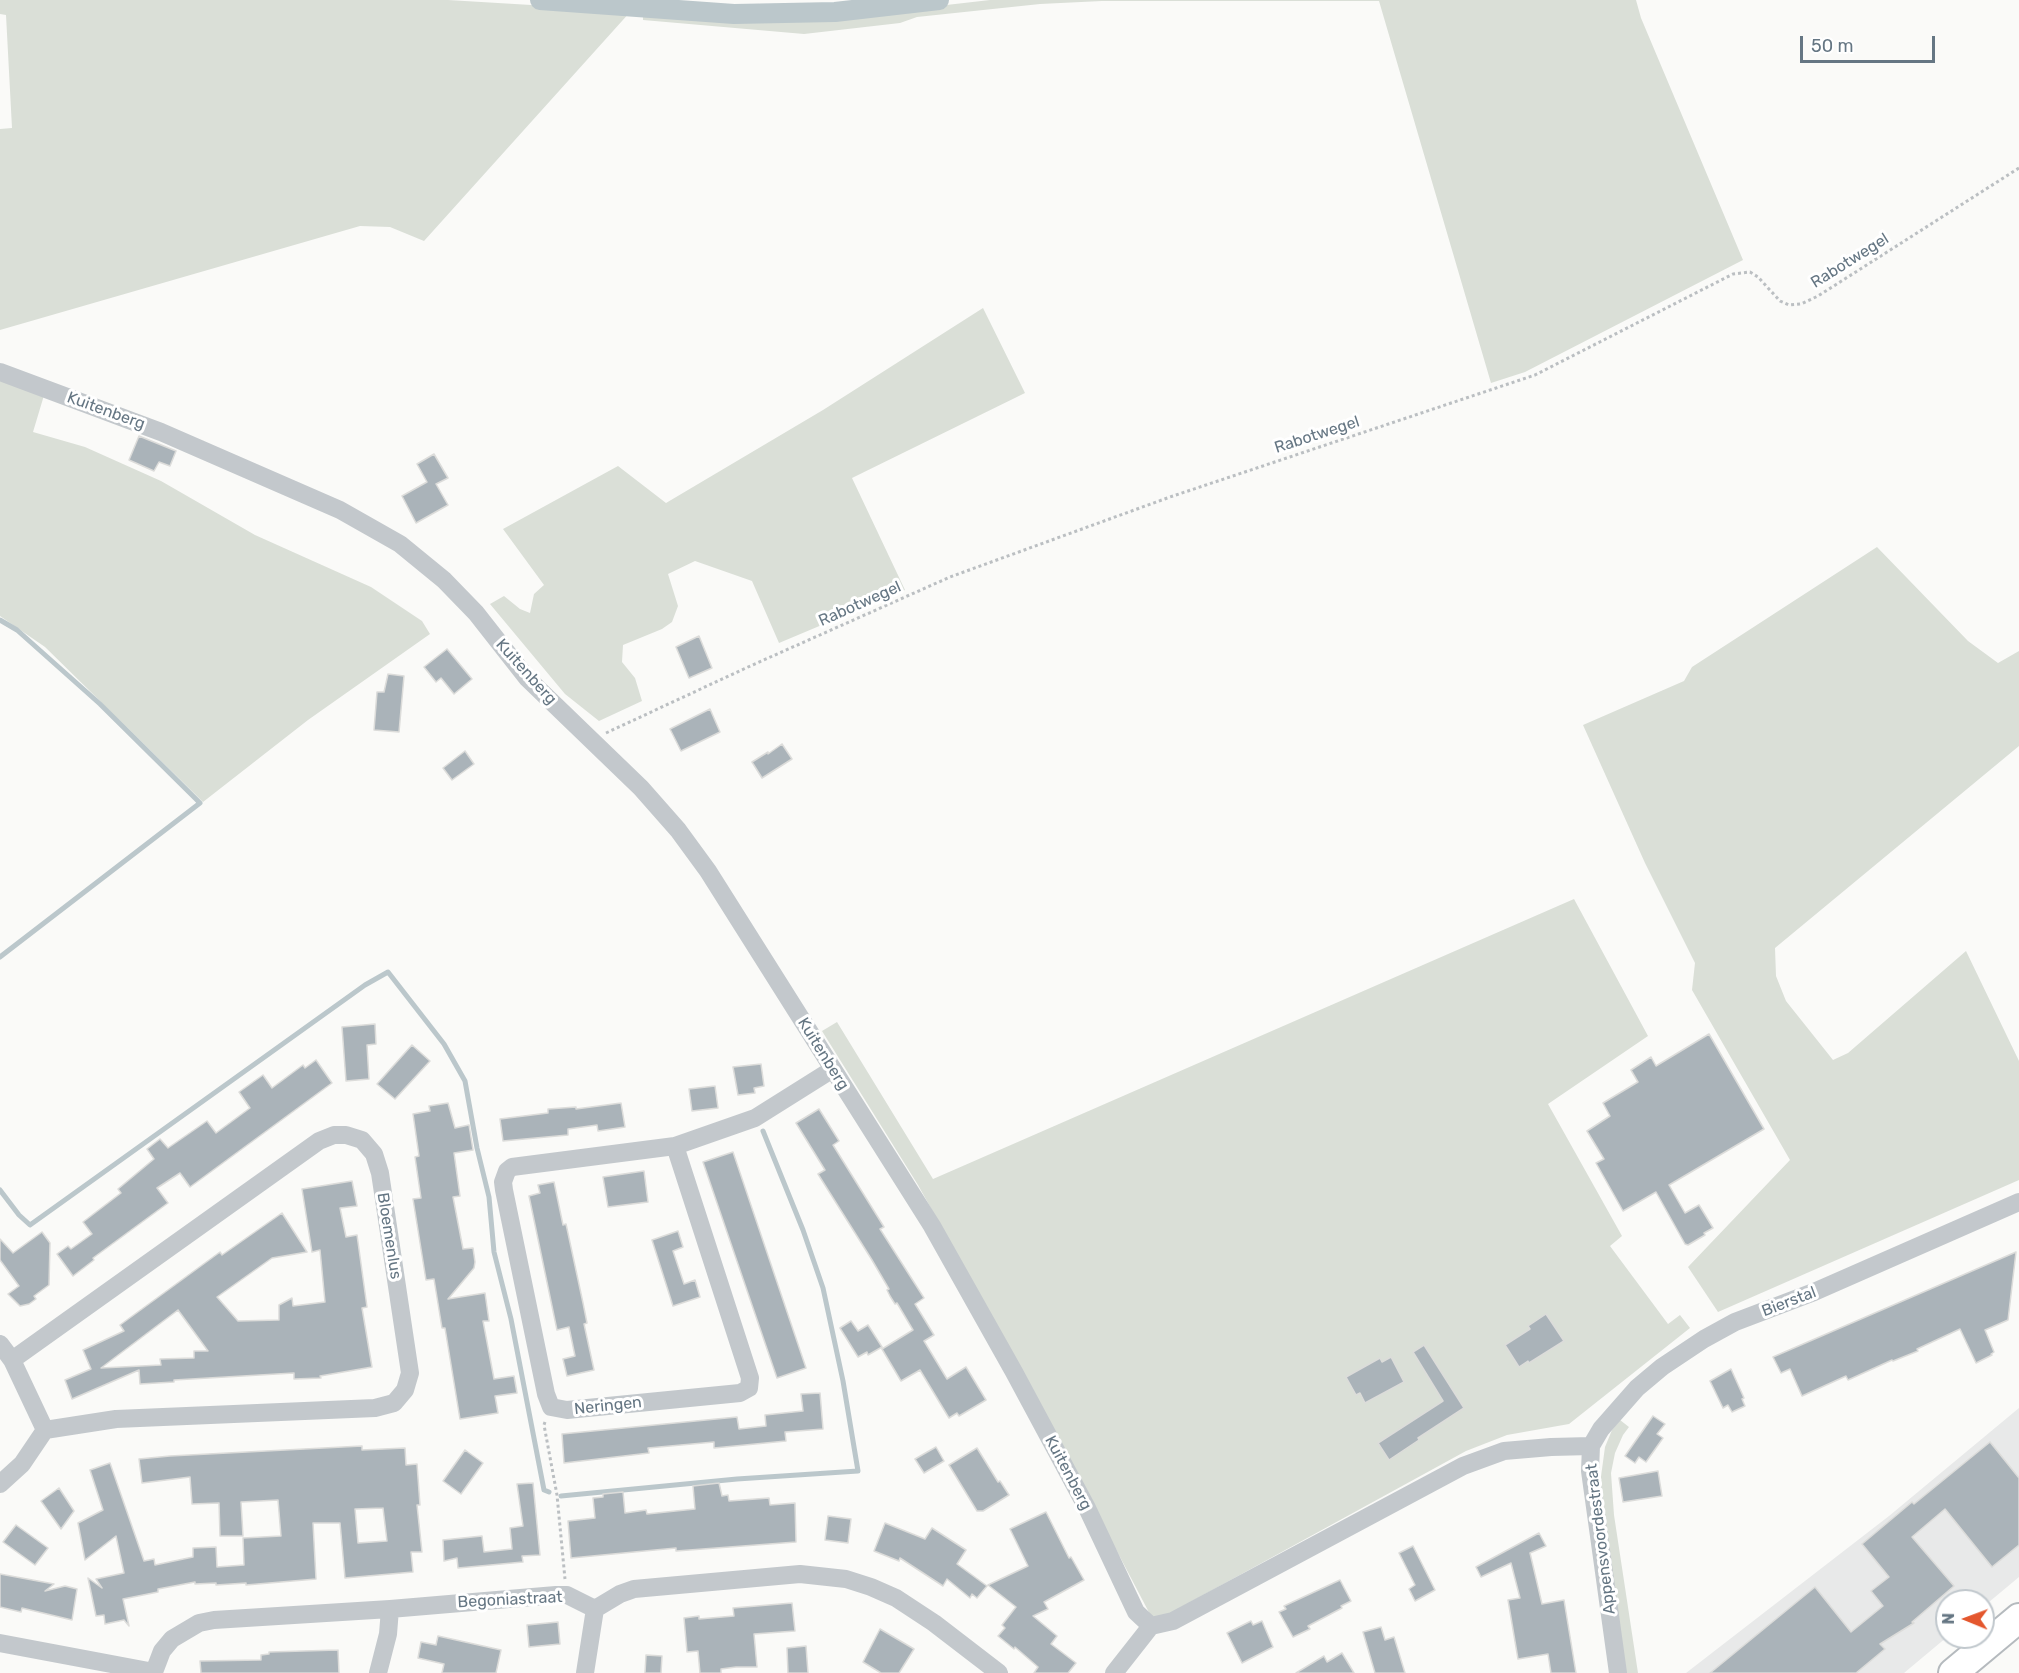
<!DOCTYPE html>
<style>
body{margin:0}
#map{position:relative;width:2019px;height:1673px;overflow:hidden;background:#fafaf8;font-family:Rubik,sans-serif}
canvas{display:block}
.north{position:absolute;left:1935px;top:1589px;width:60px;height:60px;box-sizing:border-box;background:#fff;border:2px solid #c1c8cd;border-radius:50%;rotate:271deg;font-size:16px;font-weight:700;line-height:24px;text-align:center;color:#657683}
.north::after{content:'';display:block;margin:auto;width:21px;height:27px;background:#e4572e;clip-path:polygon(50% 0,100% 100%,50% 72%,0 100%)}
.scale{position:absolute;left:1800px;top:36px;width:135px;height:27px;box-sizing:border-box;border:3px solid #657683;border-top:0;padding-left:8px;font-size:18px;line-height:21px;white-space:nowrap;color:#657683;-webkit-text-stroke:4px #fff;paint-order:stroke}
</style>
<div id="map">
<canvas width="2019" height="1673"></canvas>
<div class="north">N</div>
<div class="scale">50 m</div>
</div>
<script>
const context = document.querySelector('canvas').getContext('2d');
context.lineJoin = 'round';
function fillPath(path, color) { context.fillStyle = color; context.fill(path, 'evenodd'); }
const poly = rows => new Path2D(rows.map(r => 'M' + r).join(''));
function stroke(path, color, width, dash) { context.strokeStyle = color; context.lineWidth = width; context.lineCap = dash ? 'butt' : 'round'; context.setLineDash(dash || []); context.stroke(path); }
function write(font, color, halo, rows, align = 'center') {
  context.font = font + ' Rubik,sans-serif'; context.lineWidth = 6; context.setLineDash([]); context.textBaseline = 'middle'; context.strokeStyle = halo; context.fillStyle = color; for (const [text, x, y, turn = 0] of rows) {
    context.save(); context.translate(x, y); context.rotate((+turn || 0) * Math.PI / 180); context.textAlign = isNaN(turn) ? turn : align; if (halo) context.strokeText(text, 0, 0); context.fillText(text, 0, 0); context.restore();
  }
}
fillPath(poly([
 [2019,1408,2019,1577,1983,1607,1983,1601,1947,1601,1947,1637,1904,1673,1686,1673,1889,1516]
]), '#e8e9e9');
fillPath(poly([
 [0,0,448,0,631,11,424,241,390,227,360,226,0,330,0,129,12,128,6,15,0,14],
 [990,0,1636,0,1641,18,1743,260,1525,372,1491,383,1379,1,1102,1,1040,4,917,17,900,23,804,34,643,20,643,12,730,20,833,18],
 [983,308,1025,393,852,478,905,590,779,643,752,581,695,561,668,574,678,606,672,622,662,629,623,645,622,662,635,678,642,701,599,721,565,694,490,604,504,596,520,609,530,613,534,594,544,585,503,529,618,466,666,503,823,410],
 [0,376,45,392,33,432,85,447,161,481,255,535,371,587,422,621,430,634,308,720,203,802,45,647,0,616],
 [1877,547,1968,641,1998,663,2019,651,2019,746,1775,948,1776,976,1786,1001,1833,1060,1848,1053,1966,951,2019,1061,2019,1180,1718,1312,1688,1267,1790,1160,1692,990,1695,963,1645,863,1583,725,1684,681,1692,667],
 [1574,899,1648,1036,1548,1104,1622,1236,1610,1246,1668,1324,1680,1315,1690,1328,1569,1424,1507,1435,1466,1451,1154,1622,1040,1404,918,1185,822,1031,837,1022,933,1179],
 [1620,1420,1629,1427,1623,1435,1615,1453,1611,1473,1614,1515,1638,1673,1626,1673,1600,1484,1605,1447,1612,1430]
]), '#dadfd7');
stroke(poly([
 [0,620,17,630,100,704,200,803,0,957],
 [0,1190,19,1215,30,1225,365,985,388,972,444,1044,465,1081,477,1148,489,1197,494,1252,511,1319,544,1490,549,1492],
 [561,1496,737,1479,858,1471,843,1381,823,1288,803,1230,763,1131]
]), '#bbc7cb', 5);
stroke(poly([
 [540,0,734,14,835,12,939,0]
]), '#bbc7cb', 20);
const building = poly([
 [139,436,176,451,170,466,159,462,154,471,129,460,139,436],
 [434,454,448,478,436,484,448,505,416,523,402,496,427,482,417,464,434,454],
 [699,636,712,668,689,678,676,647,699,636],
 [447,649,472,679,454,694,441,678,436,682,424,667,447,649],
 [388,674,404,676,399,732,374,730,377,692,384,692,388,674],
 [710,709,720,732,681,751,670,729,710,709],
 [782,744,792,759,762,778,752,762,768,752,768,754,782,744],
 [465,751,474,764,452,780,443,768,465,751],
 [375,1024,376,1044,367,1045,369,1079,346,1081,342,1027,375,1024],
 [1709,1034,1764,1129,1669,1185,1685,1213,1699,1205,1713,1228,1704,1233,1705,1235,1688,1245,1685,1244,1656,1192,1623,1211,1596,1163,1604,1159,1587,1131,1610,1116,1603,1103,1638,1082,1631,1070,1651,1057,1656,1066,1709,1034],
 [412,1045,430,1061,395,1099,377,1084,412,1045],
 [316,1060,332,1083,190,1187,180,1173,157,1188,168,1203,93,1258,94,1260,73,1276,57,1254,68,1246,71,1249,92,1234,83,1222,121,1193,118,1189,154,1159,147,1149,160,1139,168,1148,207,1121,216,1133,250,1108,239,1092,263,1075,272,1088,303,1065,305,1068,316,1060],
 [761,1064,764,1086,754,1088,755,1093,738,1095,733,1067,761,1064],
 [715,1086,718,1108,692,1111,689,1089,715,1086],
 [448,1103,455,1128,469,1125,473,1150,454,1153,460,1196,453,1197,463,1249,473,1248,475,1262,474,1268,448,1299,485,1293,489,1321,483,1321,494,1379,514,1376,517,1393,495,1396,498,1413,460,1419,445,1328,442,1328,434,1279,426,1280,413,1199,421,1198,415,1157,419,1156,413,1114,430,1111,429,1106,448,1103],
 [621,1103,625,1127,598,1131,597,1125,568,1129,568,1135,503,1141,500,1119,548,1113,548,1109,576,1107,576,1109,621,1103],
 [819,1109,839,1141,833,1145,884,1227,880,1229,924,1298,915,1304,934,1335,924,1341,947,1379,966,1367,986,1400,959,1416,957,1413,949,1418,920,1370,901,1381,882,1349,913,1330,897,1303,895,1304,890,1296,887,1290,889,1289,872,1260,818,1174,825,1170,796,1123,819,1109],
 [733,1152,806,1368,777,1378,703,1162,733,1152],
 [644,1171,648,1202,608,1207,603,1177,644,1171],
 [352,1181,357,1206,340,1208,346,1237,357,1235,367,1307,362,1308,372,1367,320,1376,321,1378,294,1379,294,1373,174,1380,174,1382,140,1384,139,1370,72,1399,65,1380,91,1369,83,1350,124,1331,120,1325,220,1252,222,1255,282,1213,307,1252,272,1258,217,1297,238,1321,279,1320,279,1305,292,1298,293,1306,325,1302,320,1250,312,1252,302,1189,352,1181],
 [178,1310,208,1351,194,1351,194,1358,160,1359,161,1365,101,1368,178,1310],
 [554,1182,563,1225,566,1224,583,1303,587,1323,584,1324,594,1370,567,1376,563,1359,575,1356,569,1327,557,1330,529,1196,540,1193,538,1185,554,1182],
 [678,1231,683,1247,673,1251,684,1284,695,1280,700,1297,673,1306,652,1240,678,1231],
 [42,1232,50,1243,49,1285,34,1296,36,1299,29,1304,20,1306,8,1294,19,1286,0,1260,0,1239,13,1253,42,1232],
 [2016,1252,2008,1320,1985,1330,1994,1352,1991,1354,1992,1355,1976,1363,1960,1329,1917,1349,1918,1351,1893,1361,1892,1360,1848,1380,1846,1376,1802,1396,1790,1369,1781,1373,1773,1357,2016,1252],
 [1546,1314,1564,1341,1529,1363,1528,1361,1519,1367,1505,1345,1530,1329,1528,1326,1546,1314],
 [851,1321,858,1331,868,1325,882,1347,868,1355,867,1352,858,1357,840,1328,851,1321],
 [1424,1345,1464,1408,1418,1438,1419,1440,1389,1460,1378,1443,1443,1401,1413,1352,1424,1345],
 [1391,1357,1404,1382,1365,1403,1360,1393,1356,1395,1346,1377,1380,1358,1382,1362,1391,1357],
 [1731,1369,1744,1398,1742,1399,1745,1406,1732,1412,1728,1405,1723,1408,1710,1381,1731,1369],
 [820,1393,823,1429,785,1432,786,1441,714,1448,714,1442,648,1448,649,1453,564,1463,562,1434,737,1417,739,1429,766,1426,765,1415,803,1411,801,1394,820,1393],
 [1653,1416,1665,1424,1657,1434,1663,1438,1646,1462,1639,1457,1635,1463,1625,1456,1653,1416],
 [1990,1442,2019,1478,2019,1545,1992,1567,1945,1509,1912,1537,1954,1586,1912,1622,1914,1623,1880,1644,1885,1649,1856,1673,1710,1673,1815,1587,1851,1632,1883,1606,1871,1591,1889,1577,1862,1544,1912,1502,1914,1504,1990,1442],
 [362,1446,362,1450,405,1448,406,1465,417,1464,420,1505,417,1505,422,1552,411,1552,413,1572,345,1578,340,1523,313,1523,316,1579,246,1585,246,1583,216,1585,216,1583,195,1584,195,1582,158,1589,158,1592,123,1599,129,1626,124,1620,105,1624,104,1615,96,1616,88,1578,102,1588,96,1579,124,1573,116,1536,85,1560,78,1523,103,1510,90,1470,110,1463,144,1561,154,1559,155,1565,193,1557,193,1548,216,1547,217,1567,244,1565,243,1538,281,1536,278,1500,241,1502,243,1536,220,1536,219,1503,192,1504,190,1477,142,1483,139,1459,170,1456,362,1446],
 [383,1508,387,1541,358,1543,355,1509,383,1508],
 [936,1447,944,1461,924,1473,915,1459,936,1447],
 [977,1448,998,1482,1000,1481,1009,1495,983,1511,977,1511,949,1465,977,1448],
 [465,1450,483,1463,461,1494,443,1481,465,1450],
 [1658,1471,1662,1496,1623,1502,1619,1478,1658,1471],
 [533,1483,540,1555,522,1556,523,1562,458,1568,457,1558,444,1561,443,1540,482,1536,484,1552,512,1549,510,1528,523,1526,517,1484,533,1483],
 [719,1483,722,1496,728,1495,729,1501,769,1498,770,1505,795,1503,796,1542,676,1551,676,1548,571,1558,568,1521,595,1518,593,1498,603,1497,603,1494,623,1492,625,1513,646,1510,647,1514,695,1509,693,1486,719,1483],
 [59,1488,74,1511,61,1529,41,1501,59,1488],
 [1046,1512,1069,1558,1071,1557,1084,1580,1044,1602,1048,1609,1033,1616,1057,1636,1051,1644,1076,1663,1068,1673,1034,1673,1038,1667,1015,1647,1014,1649,998,1636,1005,1628,1002,1625,1016,1607,988,1585,1028,1566,1010,1529,1046,1512],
 [828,1516,851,1519,848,1543,825,1540,828,1516],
 [885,1523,925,1539,932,1528,966,1550,957,1564,987,1586,977,1598,972,1594,970,1598,947,1579,943,1586,900,1558,899,1561,874,1551,885,1523],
 [16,1525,48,1548,35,1565,3,1542,16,1525],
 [1539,1533,1546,1546,1530,1553,1542,1604,1564,1600,1576,1673,1551,1673,1548,1654,1518,1659,1508,1600,1520,1598,1511,1563,1481,1577,1476,1567,1539,1533],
 [1413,1546,1435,1590,1415,1601,1409,1589,1415,1585,1399,1553,1413,1546],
 [0,1574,54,1584,45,1591,65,1586,77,1589,72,1620,22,1608,21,1612,0,1607,0,1574],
 [1340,1580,1351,1601,1341,1606,1342,1608,1308,1626,1310,1629,1293,1637,1279,1612,1286,1609,1284,1606,1340,1580],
 [792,1603,795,1631,754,1634,757,1667,736,1667,721,1669,721,1673,700,1673,698,1651,687,1652,684,1618,699,1616,699,1619,734,1616,733,1608,792,1603],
 [1251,1621,1253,1625,1262,1621,1273,1647,1242,1663,1227,1633,1251,1621],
 [558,1622,560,1644,529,1647,527,1625,558,1622],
 [1381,1627,1385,1640,1394,1637,1405,1673,1375,1673,1363,1632,1381,1627],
 [880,1629,914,1649,899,1673,881,1673,863,1662,880,1629],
 [438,1636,501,1650,496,1673,442,1673,444,1664,418,1658,421,1642,436,1645,438,1636],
 [806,1646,808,1673,788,1673,787,1648,806,1646],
 [338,1650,339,1673,201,1673,200,1661,261,1660,261,1655,269,1654,269,1652,338,1650],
 [1342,1653,1354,1673,1296,1673,1324,1656,1327,1662,1342,1653],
 [646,1655,662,1656,661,1673,645,1673,646,1655]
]);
fillPath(building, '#aab3b9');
stroke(building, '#dcdcda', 1.5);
const primary = poly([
 [1953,1673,2019,1618]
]);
stroke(primary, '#b5babe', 32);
stroke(poly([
 [606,733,748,667,950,577,1170,497,1535,375,1733,274,1750,272,1758,277,1780,301,1789,305,1801,304,1818,296,2019,168],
 [545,1422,544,1425,557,1495,565,1579]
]), '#bbbfc2', 3, [3, 3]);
stroke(poly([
 [0,372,161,432,340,510,400,544,444,580,476,613,527,678,641,788,678,830,708,871,932,1226,1014,1372,1087,1508,1136,1612,1151,1626,1173,1621,1463,1466,1504,1451,1551,1447,1591,1446,1590,1471,1618,1673],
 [675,1146,750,1378,749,1388,740,1393,567,1410,551,1407,546,1394,504,1190,503,1182,507,1171,512,1167,675,1146,755,1118,833,1069],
 [0,1344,12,1360,45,1430,22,1464,0,1484],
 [12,1360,319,1141,334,1135,346,1135,362,1140,374,1154,380,1173,410,1373,405,1390,394,1403,375,1408,116,1419,45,1430],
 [1591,1446,1601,1429,1637,1388,1662,1367,1704,1339,1735,1322,1814,1292,2019,1202],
 [0,1643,154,1672,162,1651,172,1639,199,1623,214,1620,390,1609,556,1595,567,1595,595,1609,620,1594,634,1589,800,1574,846,1579,871,1587,896,1598,934,1623,999,1673],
 [378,1673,388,1634,390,1609],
 [585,1673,595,1609],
 [1114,1673,1151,1626]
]), '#c3c8cc', 18);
stroke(primary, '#fff', 28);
write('16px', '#657683', '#fff', [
 ["Rabotwegel",1850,261,-32],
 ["Kuitenberg",106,411,20],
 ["Rabotwegel",1317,435,-18],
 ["Rabotwegel",860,604,-24],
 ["Kuitenberg",526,672,48],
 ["Kuitenberg",823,1054,58],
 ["Bloemenlus",389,1236,81],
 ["Bierstal",1789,1302,-21],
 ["Neringen",608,1406,-6],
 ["Kuitenberg",1068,1473,62],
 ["Appensvoordestraat",1601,1539,-97],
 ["Begoniastraat",510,1600,-3]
]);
</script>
